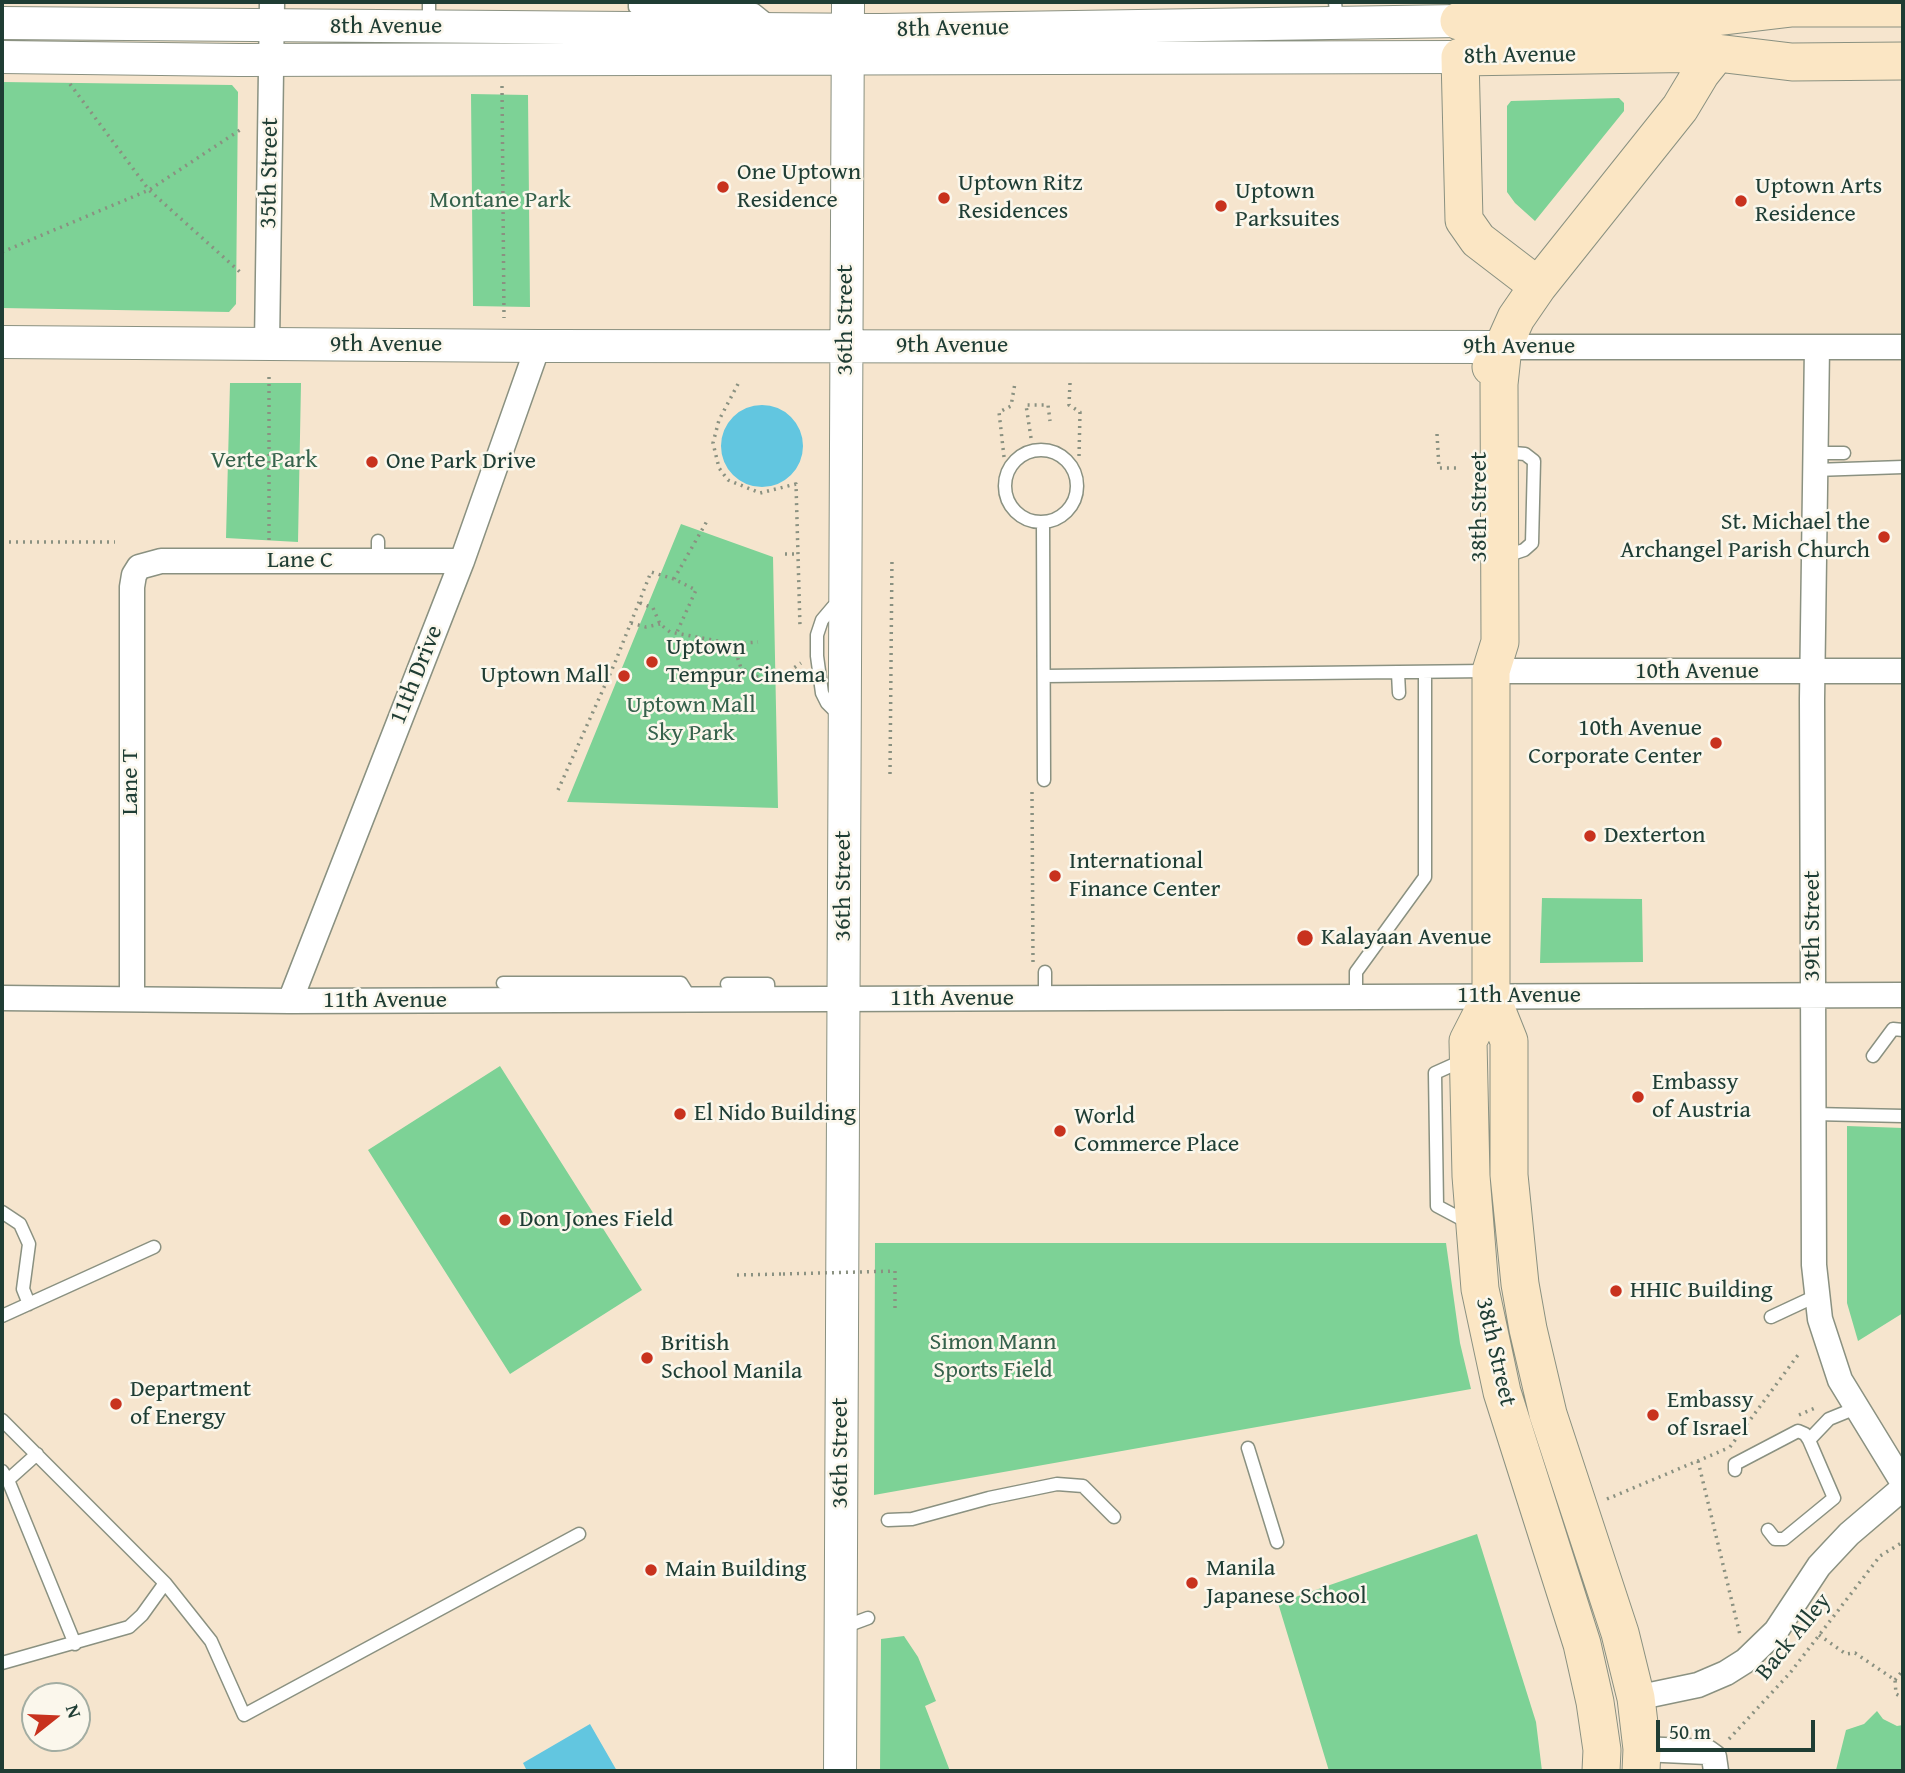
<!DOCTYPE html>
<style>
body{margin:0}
#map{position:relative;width:1905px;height:1773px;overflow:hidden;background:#f6e5ce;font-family:"Gentium Book Plus",serif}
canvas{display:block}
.frame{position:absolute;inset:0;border:4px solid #1f3d34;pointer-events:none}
.north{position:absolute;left:21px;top:1682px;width:70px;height:70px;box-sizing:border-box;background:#fbf7ec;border:2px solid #a3ada2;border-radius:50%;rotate:72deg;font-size:19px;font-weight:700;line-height:28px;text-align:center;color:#1f3d34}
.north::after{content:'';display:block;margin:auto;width:24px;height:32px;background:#c8321e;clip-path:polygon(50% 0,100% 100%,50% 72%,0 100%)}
.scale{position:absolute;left:1656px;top:1720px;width:159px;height:32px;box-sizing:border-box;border:4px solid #1f3d34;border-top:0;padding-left:9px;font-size:21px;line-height:24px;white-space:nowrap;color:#1f3d34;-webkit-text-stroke:5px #fbf7ec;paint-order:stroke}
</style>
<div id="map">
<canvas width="1905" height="1773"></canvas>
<div class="frame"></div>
<div class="north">N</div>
<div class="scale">50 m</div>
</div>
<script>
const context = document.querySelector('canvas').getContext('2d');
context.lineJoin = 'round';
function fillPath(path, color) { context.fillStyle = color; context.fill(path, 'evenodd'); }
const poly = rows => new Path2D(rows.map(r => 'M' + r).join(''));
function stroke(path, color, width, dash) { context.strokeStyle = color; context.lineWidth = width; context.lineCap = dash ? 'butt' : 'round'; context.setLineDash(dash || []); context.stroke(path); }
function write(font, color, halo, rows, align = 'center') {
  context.font = font + ' "Gentium Book Plus",serif'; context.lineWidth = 5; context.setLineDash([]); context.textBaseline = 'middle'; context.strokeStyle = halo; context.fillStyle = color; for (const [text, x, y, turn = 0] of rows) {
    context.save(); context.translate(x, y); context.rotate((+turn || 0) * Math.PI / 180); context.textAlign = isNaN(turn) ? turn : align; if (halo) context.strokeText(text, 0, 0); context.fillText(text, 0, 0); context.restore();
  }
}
fillPath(poly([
 [2,82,232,85,238,92,236,304,229,312,2,308],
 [471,94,528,95,530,307,473,306],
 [1619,98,1624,103,1624,111,1535,221,1515,203,1507,192,1507,106,1511,101],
 [230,383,301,383,298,542,226,538],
 [681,524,773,557,778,808,567,802],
 [1542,898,1642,899,1643,962,1540,963],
 [500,1066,642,1290,510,1374,368,1150],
 [1847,1126,1903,1128,1903,1313,1858,1341,1847,1303],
 [875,1243,1446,1243,1460,1343,1471,1389,874,1495],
 [1477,1534,1536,1722,1542,1771,1329,1771,1278,1603],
 [904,1636,918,1657,936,1701,925,1706,950,1771,880,1771,881,1639],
 [1877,1711,1883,1719,1897,1726,1903,1725,1903,1771,1836,1770,1846,1730,1864,1724]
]), '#7dd296');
fillPath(poly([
 '721 446a41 41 0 1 1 82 0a41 41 0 1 1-82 0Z',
 [590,1724,617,1771,527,1771,523,1763]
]), '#62c6e0');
const service = poly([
 [635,2,635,7,642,9,755,10,770,22],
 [1335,2,1337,23],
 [429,26,429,2],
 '1005 486a36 36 0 1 1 72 0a36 36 0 1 1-72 0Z',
 [1502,452,1525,454,1534,461,1532,543,1524,550,1503,557],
 [1815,453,1844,453],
 [1815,470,1903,467],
 [1043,522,1044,780],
 [378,541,378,561],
 [1398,673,1399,693],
 [1045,676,1487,671],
 [841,717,827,703,822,693,817,656,817,635,822,620,833,607,842,602],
 [1045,972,1045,998],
 [503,983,575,983,575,989],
 [575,983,681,983,691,999],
 [727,984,768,984,769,999],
 [1356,997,1356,972,1425,877,1425,673],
 [1873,1056,1893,1029,1903,1030],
 [1464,1060,1435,1073,1437,1206,1469,1223],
 [1814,1114,1903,1116],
 [2,1212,20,1224,29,1244,23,1289,29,1304],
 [2,1316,154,1247],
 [1771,1317,1816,1296],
 [2,1420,165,1583,211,1641,244,1715,579,1534],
 [1809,1440,1829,1419,1856,1408],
 [1248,1448,1277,1542],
 [1735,1470,1735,1464,1798,1431,1805,1434,1809,1440,1834,1498,1784,1539,1775,1539,1768,1530],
 [2,1471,8,1480,75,1644],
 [8,1480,37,1454],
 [888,1520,912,1519,989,1498,1057,1484,1083,1486,1114,1517],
 [841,1628,868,1618],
 [2,1663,129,1627,142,1615,165,1583]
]);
const minor = poly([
 [267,344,272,2],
 [1503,347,1903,347],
 [1817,347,1812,699,1814,1265,1820,1319,1840,1380,1903,1483],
 [1491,671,1903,671],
 [2,998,290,1001,1903,995],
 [132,999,132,587,134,575,139,567,161,561,462,561],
 [290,1001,462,561,538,346],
 [1636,1698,1698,1685,1726,1673,1745,1661,1776,1631,1819,1566,1833,1551,1849,1534,1903,1488],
 [1642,1749,1707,1752,1714,1757,1716,1771]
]);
const tertiary = poly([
 [2,23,881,30,1459,21],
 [2,57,240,60,1460,57],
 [2,342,538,346,1503,347],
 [840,1771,848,2]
]);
const secondary = poly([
 [1459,21,1716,17,1792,8,1903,8],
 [1538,286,1478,240,1464,220,1460,57,1717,53,1792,62,1903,61],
 [1503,347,1499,384,1500,642,1491,671,1491,996,1509,1041,1509,1175,1520,1284,1528,1329,1548,1414,1620,1633,1636,1698,1642,1749,1641,1771],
 [1491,367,1503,347,1516,318,1538,286,1680,108,1701,73,1717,53],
 [1491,996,1468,1041,1471,1176,1480,1289,1502,1392,1582,1644,1595,1702,1602,1750,1601,1771]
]);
stroke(service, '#8a9181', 15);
stroke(minor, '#8a9181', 27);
stroke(tertiary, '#8a9181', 34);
stroke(secondary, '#8a9181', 39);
stroke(poly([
 [70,84,149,190,240,272],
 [502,86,504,318],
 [2,252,149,190,243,128],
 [1070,383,1069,405,1080,412,1079,457],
 [738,384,719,420,713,443,719,468,728,480,760,493,796,484,800,627],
 [1437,434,1439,468,1459,468],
 [1031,438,1026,405,1048,405,1050,421],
 [1004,457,999,412,1011,406,1015,383],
 [269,540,269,374],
 [2,542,115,542],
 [785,554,799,554],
 [674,579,707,521],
 [640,603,653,608,660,624,670,632,734,644,758,642],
 [631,623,646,627,660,624],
 [740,644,738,659,741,668,758,677,778,679,801,663],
 [890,774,892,557],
 [558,790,614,665,651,572,674,579,696,590,677,632],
 [1032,792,1033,962],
 [737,1275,783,1274],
 [895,1308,895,1271],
 [1799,1415,1815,1408],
 [1730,1447,1798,1355],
 [1698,1461,1740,1635],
 [1607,1499,1726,1449],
 [1819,1635,1846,1654,1855,1653,1895,1680,1896,1694,1903,1698],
 [1895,1680,1903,1670],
 [1729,1739,1790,1673,1880,1556,1903,1542]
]), '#8a9181', 3.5, [2, 5]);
stroke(service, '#fff', 12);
stroke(minor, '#fff', 24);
stroke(tertiary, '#fff', 32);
stroke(secondary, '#fbe6c4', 37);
stroke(poly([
 [783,1274,895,1271]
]), '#8a9181', 3.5, [2, 5]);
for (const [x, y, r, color] of [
 [723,187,7,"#c8321e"],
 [944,198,7,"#c8321e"],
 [1741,201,7,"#c8321e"],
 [1221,206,7,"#c8321e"],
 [372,462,7,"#c8321e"],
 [1884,537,7,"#c8321e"],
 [652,662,7,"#c8321e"],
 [624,676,7,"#c8321e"],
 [1716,743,7,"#c8321e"],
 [1590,836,7,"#c8321e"],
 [1055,876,7,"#c8321e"],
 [1305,938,9,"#c8321e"],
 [1638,1097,7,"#c8321e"],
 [680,1114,7,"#c8321e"],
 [1060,1131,7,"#c8321e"],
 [505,1220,7,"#c8321e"],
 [1616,1291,7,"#c8321e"],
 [647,1358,7,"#c8321e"],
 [116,1404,7,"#c8321e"],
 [1653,1415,7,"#c8321e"],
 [651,1570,7,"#c8321e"],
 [1192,1583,7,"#c8321e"]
]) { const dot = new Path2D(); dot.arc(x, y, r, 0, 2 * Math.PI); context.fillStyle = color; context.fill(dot); stroke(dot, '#fbf7ec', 2.5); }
write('24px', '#1f3d34', '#fbf7ec', [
 ["8th Avenue",386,27],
 ["8th Avenue",953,29,-1],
 ["8th Avenue",1520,56,-1],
 ["35th Street",270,173,-89],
 ["36th Street",846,320,-90],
 ["9th Avenue",386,345],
 ["9th Avenue",952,346],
 ["9th Avenue",1519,347],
 ["38th Street",1480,507,-90],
 ["Lane C",300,561],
 ["10th Avenue",1697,672],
 ["11th Drive",417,675,-68],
 ["Lane T",131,782,-90],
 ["36th Street",844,886,-90],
 ["39th Street",1813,926,-90],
 ["11th Avenue",1519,996],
 ["11th Avenue",952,999],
 ["11th Avenue",385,1001],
 ["38th Street",1495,1352,77],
 ["36th Street",841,1453,-90],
 ["Back Alley",1794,1637,-51]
]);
write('24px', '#1f3d34', '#fbf7ec', [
 ["One Uptown",737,173],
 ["Residence",737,201],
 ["Uptown Ritz",958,184],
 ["Residences",958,212],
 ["Uptown Arts",1755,187],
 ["Residence",1755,215],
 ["Uptown",1235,192],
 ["Parksuites",1235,220],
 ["One Park Drive",386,462],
 ["St. Michael the",1870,523,"right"],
 ["Archangel Parish Church",1870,551,"right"],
 ["Uptown",666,648],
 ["Tempur Cinema",666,676],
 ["Uptown Mall",610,676,"right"],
 ["10th Avenue",1702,729,"right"],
 ["Corporate Center",1702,757,"right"],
 ["Dexterton",1604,836],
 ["International",1069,862],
 ["Finance Center",1069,890],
 ["Kalayaan Avenue",1321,938],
 ["Embassy",1652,1083],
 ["of Austria",1652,1111],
 ["El Nido Building",694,1114],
 ["World",1074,1117],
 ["Commerce Place",1074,1145],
 ["Don Jones Field",519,1220],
 ["HHIC Building",1630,1291],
 ["British",661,1344],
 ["School Manila",661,1372],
 ["Department",130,1390],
 ["of Energy",130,1418],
 ["Embassy",1667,1401],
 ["of Israel",1667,1429],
 ["Manila",1206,1569],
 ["Japanese School",1206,1597],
 ["Main Building",665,1570]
], 'left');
write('24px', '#36624c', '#fbf7ec', [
 ["Montane Park",500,201],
 ["Verte Park",264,461],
 ["Uptown Mall",691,706],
 ["Sky Park",691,734],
 ["Simon Mann",993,1343],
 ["Sports Field",993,1371]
]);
</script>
